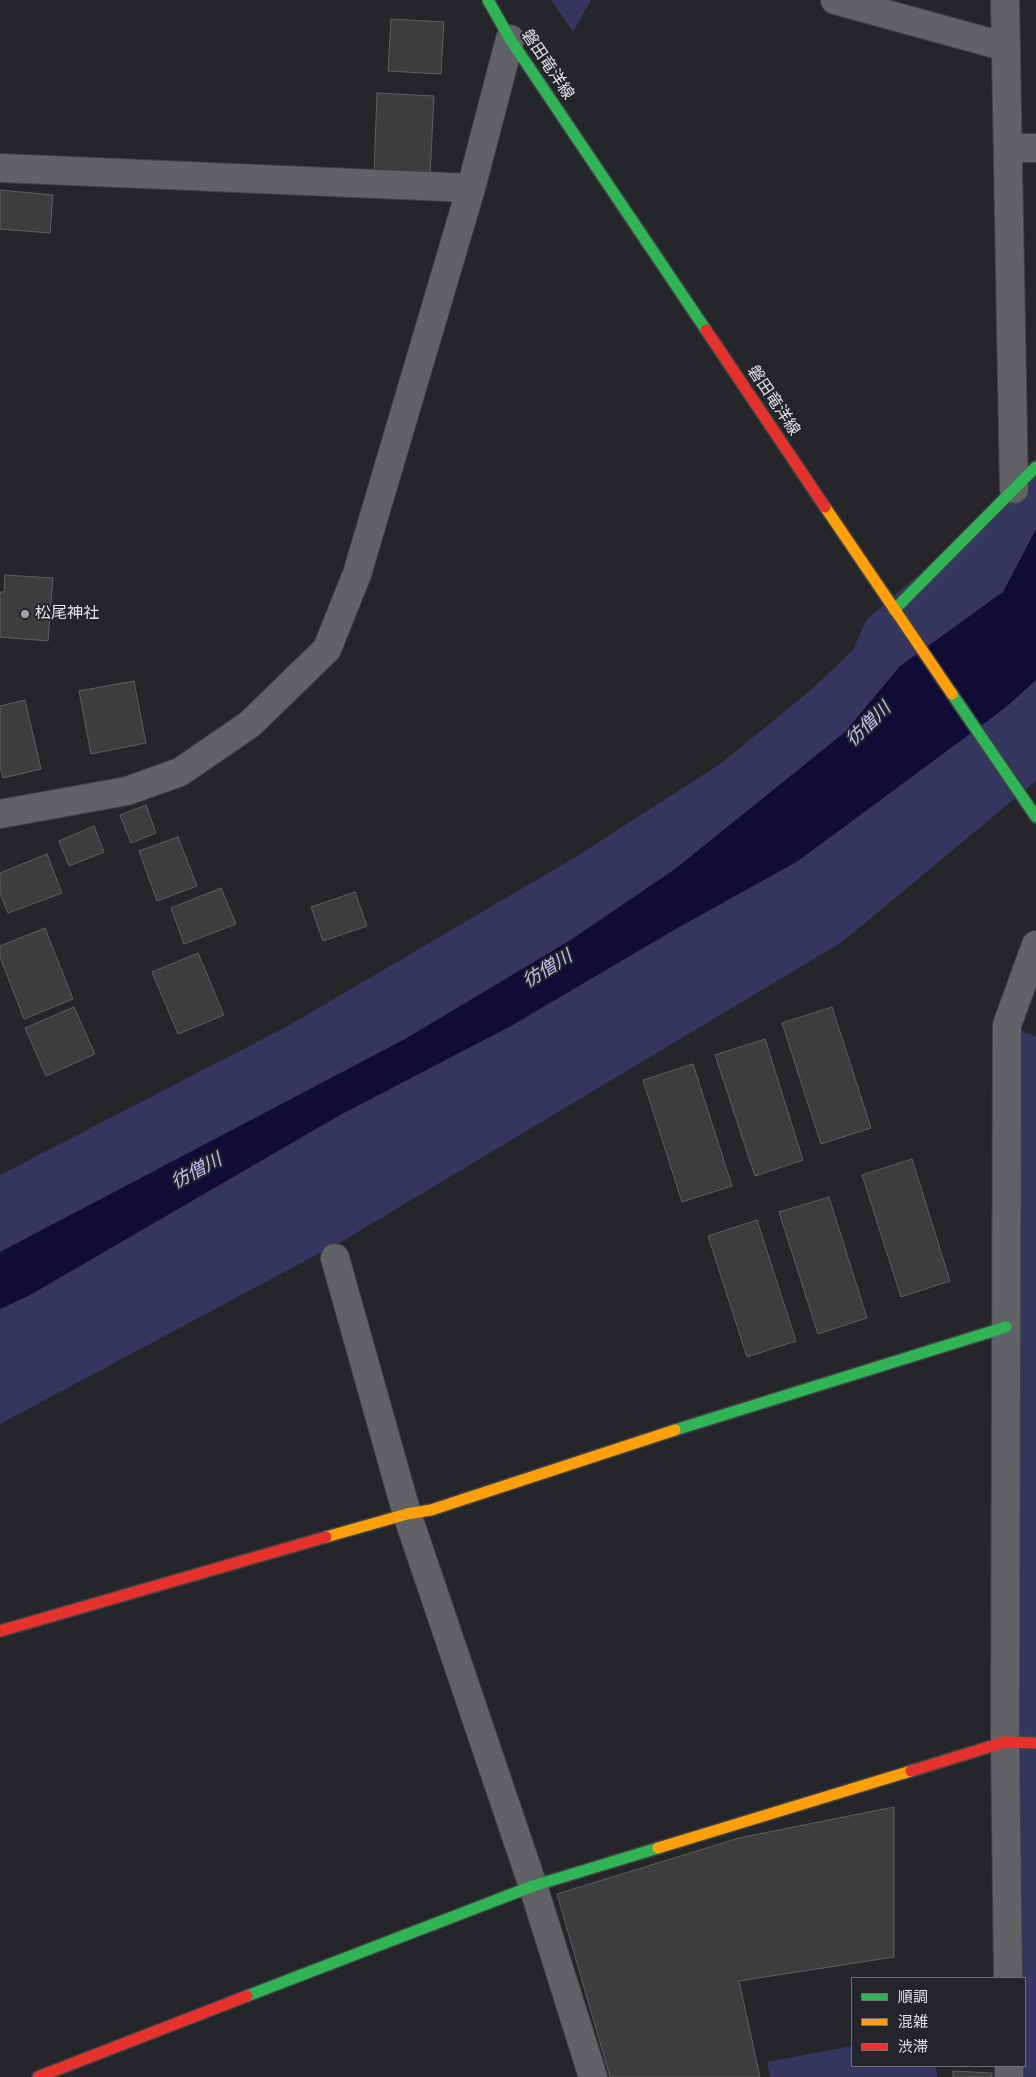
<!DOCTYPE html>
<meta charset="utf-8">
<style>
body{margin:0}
#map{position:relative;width:1036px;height:2077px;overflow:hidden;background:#25262a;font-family:Poppins,"Noto Sans JP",sans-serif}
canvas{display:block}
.legend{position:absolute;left:851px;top:1977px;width:175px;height:90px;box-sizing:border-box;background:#24252b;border:1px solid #707177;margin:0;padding:6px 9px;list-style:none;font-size:15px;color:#e3e3e8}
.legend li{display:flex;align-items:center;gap:10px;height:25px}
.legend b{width:25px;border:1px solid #707177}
</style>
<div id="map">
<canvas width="1036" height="2077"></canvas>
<ul class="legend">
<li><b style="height:6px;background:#30b455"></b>順調</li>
<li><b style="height:6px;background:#ff9f0a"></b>混雑</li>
<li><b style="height:6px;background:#e5322d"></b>渋滞</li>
</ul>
</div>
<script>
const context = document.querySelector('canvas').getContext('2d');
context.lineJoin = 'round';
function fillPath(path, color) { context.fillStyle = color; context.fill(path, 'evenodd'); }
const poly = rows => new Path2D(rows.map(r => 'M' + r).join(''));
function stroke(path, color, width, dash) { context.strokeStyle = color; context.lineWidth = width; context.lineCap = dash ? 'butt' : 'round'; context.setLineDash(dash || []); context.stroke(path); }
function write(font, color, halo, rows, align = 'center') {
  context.font = font + ' Poppins,"Noto Sans JP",sans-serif'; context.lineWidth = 4; context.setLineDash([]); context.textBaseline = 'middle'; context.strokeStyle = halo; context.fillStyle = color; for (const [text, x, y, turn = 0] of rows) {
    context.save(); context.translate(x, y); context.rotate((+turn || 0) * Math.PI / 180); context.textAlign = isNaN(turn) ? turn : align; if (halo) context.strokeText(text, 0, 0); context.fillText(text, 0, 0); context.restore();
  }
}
fillPath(poly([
 [551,0,591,0,573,32],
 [1036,468,1036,781,842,942,346,1239,0,1424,0,1175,286,1027,574,858,720,764,811,690,853,650,866,620,1000,504],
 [1007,1025,1036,1037,1036,2077,1018,2077,1018,2066,1025,2066,1025,1978,1016,1978],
 [852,2046,852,2066,936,2066,937,2077,770,2077,767,2062]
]), '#34365f');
fillPath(poly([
 [1036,529,1036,680,1005,708,798,861,674,930,511,1026,340,1115,30,1295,0,1309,0,1252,405,1039,569,941,675,869,845,732,900,666,1003,592]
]), '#110c36');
const building = poly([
 [391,19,444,22,441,74,388,71,391,19],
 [377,93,434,96,430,175,374,173,377,93],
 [0,190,53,195,50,233,0,229,0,190],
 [5,575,53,578,48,641,0,637,0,592,4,592,5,575],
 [134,681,146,743,91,754,79,691,134,681],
 [25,700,41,769,3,778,0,766,0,706,25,700],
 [146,805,156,833,131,843,120,815,146,805],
 [94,826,104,852,69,866,59,841,94,826],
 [178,837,197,886,157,901,139,851,178,837],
 [47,854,62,893,8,913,0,893,0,873,47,854],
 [221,888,236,924,184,944,171,908,221,888],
 [355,892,367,926,323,941,311,907,355,892],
 [45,928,73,999,24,1019,0,957,0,946,45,928],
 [198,953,224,1015,178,1034,152,972,198,953],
 [74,1007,95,1054,46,1076,25,1028,74,1007],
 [832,1007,871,1128,821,1144,782,1023,832,1007],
 [765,1039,803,1160,755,1176,715,1055,765,1039],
 [693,1064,732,1186,682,1202,643,1080,693,1064],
 [912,1159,950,1281,901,1297,862,1175,912,1159],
 [829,1197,867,1318,818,1334,779,1212,829,1197],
 [757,1220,796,1341,747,1357,708,1236,757,1220],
 [894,1807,894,1957,739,1981,760,2077,610,2077,557,1894,739,1838,894,1807],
 [953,2071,992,2073,992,2077,953,2077,953,2071]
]);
fillPath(building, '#3d3d3d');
stroke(building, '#5f5e5e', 1);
const street = poly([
 [835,0,1006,47],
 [1005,0,1014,489],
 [1008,148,1036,148],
 [0,168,471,188],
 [0,814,127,791,180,772,250,724,327,649,357,574,471,188,510,39],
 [335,1258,407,1514,533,1886,593,2077],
 [1008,1978,1005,1742,1007,1025,1036,945],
 [1009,2066,1009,2077]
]);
const fast = poly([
 [488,0,510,39,706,330],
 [894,610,1036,467],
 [952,694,1036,817],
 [675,1430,1006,1327],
 [247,1996,533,1886,658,1848]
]);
const slow = poly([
 [825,507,952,694],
 [326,1537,407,1514,431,1510,675,1430],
 [658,1848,911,1771]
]);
const jam = poly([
 [706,330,825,507],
 [0,1631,326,1537],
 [911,1771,1005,1742,1036,1743],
 [38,2077,247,1996]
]);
stroke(street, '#414246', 30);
stroke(fast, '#414246', 14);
stroke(slow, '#414246', 14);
stroke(jam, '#414246', 14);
stroke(street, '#616265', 28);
stroke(fast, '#30b455', 11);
stroke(slow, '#ff9f0a', 11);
stroke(jam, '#e5322d', 11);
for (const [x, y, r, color] of [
 [25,614,5,"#a0a1a6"]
]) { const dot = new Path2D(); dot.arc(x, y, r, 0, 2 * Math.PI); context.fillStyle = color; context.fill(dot); stroke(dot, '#24252b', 2); }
write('16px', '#e3e3e8', '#24252b', [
 ["磐田竜洋線",547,65,56],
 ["磐田竜洋線",773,401,56]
]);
write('16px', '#e3e3e8', '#24252b', [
 ["松尾神社",35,614]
], 'left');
write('italic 18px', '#bec3f5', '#24252b', [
 ["彷僧川",869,725,-44],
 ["彷僧川",548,970,-32],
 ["彷僧川",197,1172,-28]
]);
</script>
